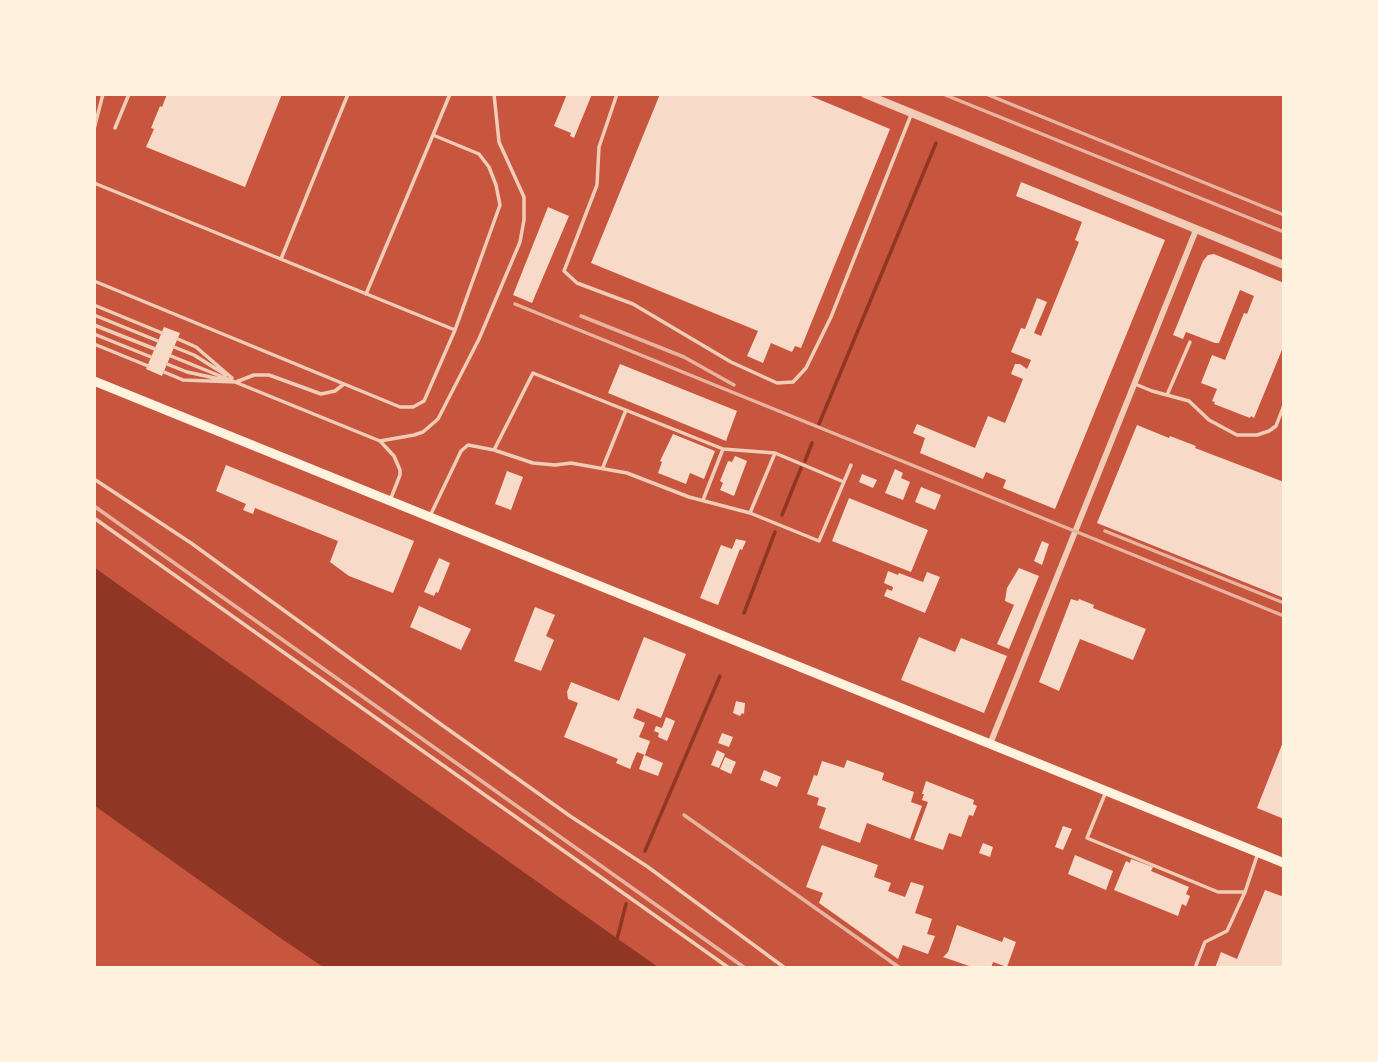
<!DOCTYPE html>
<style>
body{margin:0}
#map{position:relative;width:1378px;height:1062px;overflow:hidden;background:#c8553d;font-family:"Sofia Sans Condensed",sans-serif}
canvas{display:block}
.frame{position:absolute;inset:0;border:96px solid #fff3e0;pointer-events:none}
</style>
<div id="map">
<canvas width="1378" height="1062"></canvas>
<div class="frame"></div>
</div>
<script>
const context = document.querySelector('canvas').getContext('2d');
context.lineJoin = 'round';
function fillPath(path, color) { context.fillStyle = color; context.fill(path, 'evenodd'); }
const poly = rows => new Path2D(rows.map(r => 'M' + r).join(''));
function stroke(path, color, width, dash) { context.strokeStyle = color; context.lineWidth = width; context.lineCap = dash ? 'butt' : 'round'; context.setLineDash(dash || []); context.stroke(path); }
fillPath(poly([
 [95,568,618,939,658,967,323,967,279,937,95,806]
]), '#8f3625');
stroke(poly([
 [819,424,936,143],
 [805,461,812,443],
 [782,515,801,468],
 [744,613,775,532],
 [645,851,720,676],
 [616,943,626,904]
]), '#8f3625', 3.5);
fillPath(poly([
 [167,94,282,94,245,187,146,147,154,129,151,128,160,106,162,107],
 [567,94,592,94,574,138,570,136,571,133,554,126],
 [660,94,806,94,890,129,801,348,795,346,792,352,771,343,763,363,747,356,758,331,591,263],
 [1021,182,1165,240,1055,509,1003,488,1006,480,986,472,983,479,920,453,925,438,913,433,917,424,975,448,988,416,1005,423,1023,379,1011,374,1015,364,1020,364,1027,369,1031,360,1011,352,1021,328,1025,329,1037,298,1047,302,1034,333,1041,336,1079,242,1075,240,1082,222,1016,196],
 [548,207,569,216,532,303,513,295],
 [1214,254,1284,283,1284,345,1254,418,1251,416,1250,418,1214,404,1215,402,1212,401,1217,389,1201,383,1212,355,1225,360,1244,313,1247,314,1254,296,1240,290,1219,343,1215,343,1186,332,1183,339,1173,335,1203,261,1208,255],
 [164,327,180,333,162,376,146,369],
 [620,364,737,411,726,441,608,393],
 [1137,425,1169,438,1170,436,1196,446,1195,448,1284,482,1284,598,1097,523],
 [673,434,715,451,704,479,690,473,686,484,658,473,662,462,660,461],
 [735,456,747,461,734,496,720,490,723,483,720,481,728,461,732,462],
 [226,465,414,541,393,593,349,576,330,562,338,541,255,508,253,514,243,510,246,504,216,491],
 [895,469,903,473,901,478,910,482,903,500,885,493],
 [507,471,523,477,511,510,495,504],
 [862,474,877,480,873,488,859,482],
 [921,487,941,495,935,510,915,502],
 [849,498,928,530,911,572,832,541],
 [736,539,746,541,742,550,740,549,718,605,700,598,721,545,732,549],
 [1042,541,1049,544,1042,565,1034,561],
 [439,558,450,563,438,593,436,592,434,596,424,592],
 [1019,568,1039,576,1009,649,997,644,1014,605,1005,601,1007,588],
 [888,571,898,575,899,573,923,582,927,572,940,577,925,613,884,596,887,589,892,591,893,587,884,583],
 [1071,599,1078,601,1079,599,1094,605,1093,608,1146,629,1133,660,1080,639,1059,691,1039,682],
 [419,606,471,629,461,650,410,627],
 [535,607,555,615,546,636,554,640,541,671,514,661],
 [644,637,686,654,661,718,637,708,633,718,645,723,639,737,650,741,645,755,637,752,630,769,616,763,618,759,564,737,578,703,568,699,567,692,571,682,619,701],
 [919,637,955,652,961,638,1007,656,984,713,901,680],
 [736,701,745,703,744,714,742,713,740,716,733,713],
 [666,717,675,721,667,741,658,737,659,733,654,731,656,726,662,728],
 [722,733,733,737,729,747,718,743],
 [1283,742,1284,742,1284,819,1257,808],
 [717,750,725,754,719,768,711,765],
 [644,755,663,763,658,776,639,769],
 [725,757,736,762,731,774,720,769],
 [847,760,884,773,882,780,914,792,911,802,922,806,910,839,867,823,860,843,819,828,826,808,817,805,819,798,807,794,814,775,817,776,822,761,844,768],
 [764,770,781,777,777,787,760,780],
 [926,781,974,800,973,804,977,806,973,816,969,815,961,837,949,833,943,850,914,840,928,802,922,800,924,794,922,794],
 [1063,826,1072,829,1063,850,1055,847],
 [983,843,993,847,990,857,979,853],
 [822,845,878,865,874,877,891,883,888,891,905,897,911,882,924,886,915,913,932,919,927,934,935,936,928,954,903,945,898,959,819,903,823,893,806,887],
 [1075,855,1113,871,1106,890,1068,874],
 [1131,859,1153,867,1151,871,1189,887,1186,894,1190,896,1186,906,1182,904,1178,916,1114,890,1126,861,1130,863],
 [1265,890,1284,897,1284,968,1215,968,1221,952,1237,959],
 [957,925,1002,942,1004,937,1016,942,1007,967,993,962,991,968,975,968,943,957,948,952]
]), '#f7dbc8');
stroke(poly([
 [617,94,599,147,597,185,564,271,577,283,633,304,731,362,777,383,793,382,806,368,831,317,911,115],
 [115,128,129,94],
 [94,129,103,94],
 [94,183,455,330],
 [281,259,348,94],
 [94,281,400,407,413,407,424,401,455,330,500,205,496,185,489,167,479,154,433,135,450,94],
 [366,294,433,135],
 [94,305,162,333],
 [94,315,158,341],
 [94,325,155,349],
 [94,334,151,357],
 [178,339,196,347,232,378],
 [94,344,148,366],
 [174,347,194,355,226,375],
 [171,356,380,441,394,456,400,470,400,475,391,498],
 [167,364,187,372,224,380],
 [164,372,183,380,236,382,254,375,269,375,321,394,335,391,344,384],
 [1135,384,1152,391,1189,401,1209,420,1237,435,1257,435,1269,431,1276,426,1284,405],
 [1167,395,1190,342],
 [380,441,414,435,423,432,438,419,479,339,520,242,524,220,524,197,499,142,494,94],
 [494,450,533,373,723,449,775,453,844,482],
 [603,467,626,410],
 [94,479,191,543,435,720,570,816,648,867,785,968],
 [703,500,723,449],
 [750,513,775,453],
 [430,516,461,451,468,445,494,450,533,463,555,465,571,463,627,473,689,497,750,513,819,541,851,465],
 [94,518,729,968],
 [1105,794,1087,838,1218,892,1245,892,1258,853],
 [1195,968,1205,942,1227,931,1245,892]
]), '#f1ccb7', 3.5);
stroke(poly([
 [990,744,1196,230]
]), '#f1ccb7', 6);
stroke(poly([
 [865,94,1284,265]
]), '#f1ccb7', 8);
stroke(poly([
 [94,381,1284,863]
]), '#fff3e0', 9);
stroke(poly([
 [943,94,1284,232],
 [986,94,1284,215],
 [515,304,1284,616],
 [581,316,684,357,734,385],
 [94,506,745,968],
 [1105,531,1284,603],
 [684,815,900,968]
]), '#e9b49f', 3.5);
</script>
